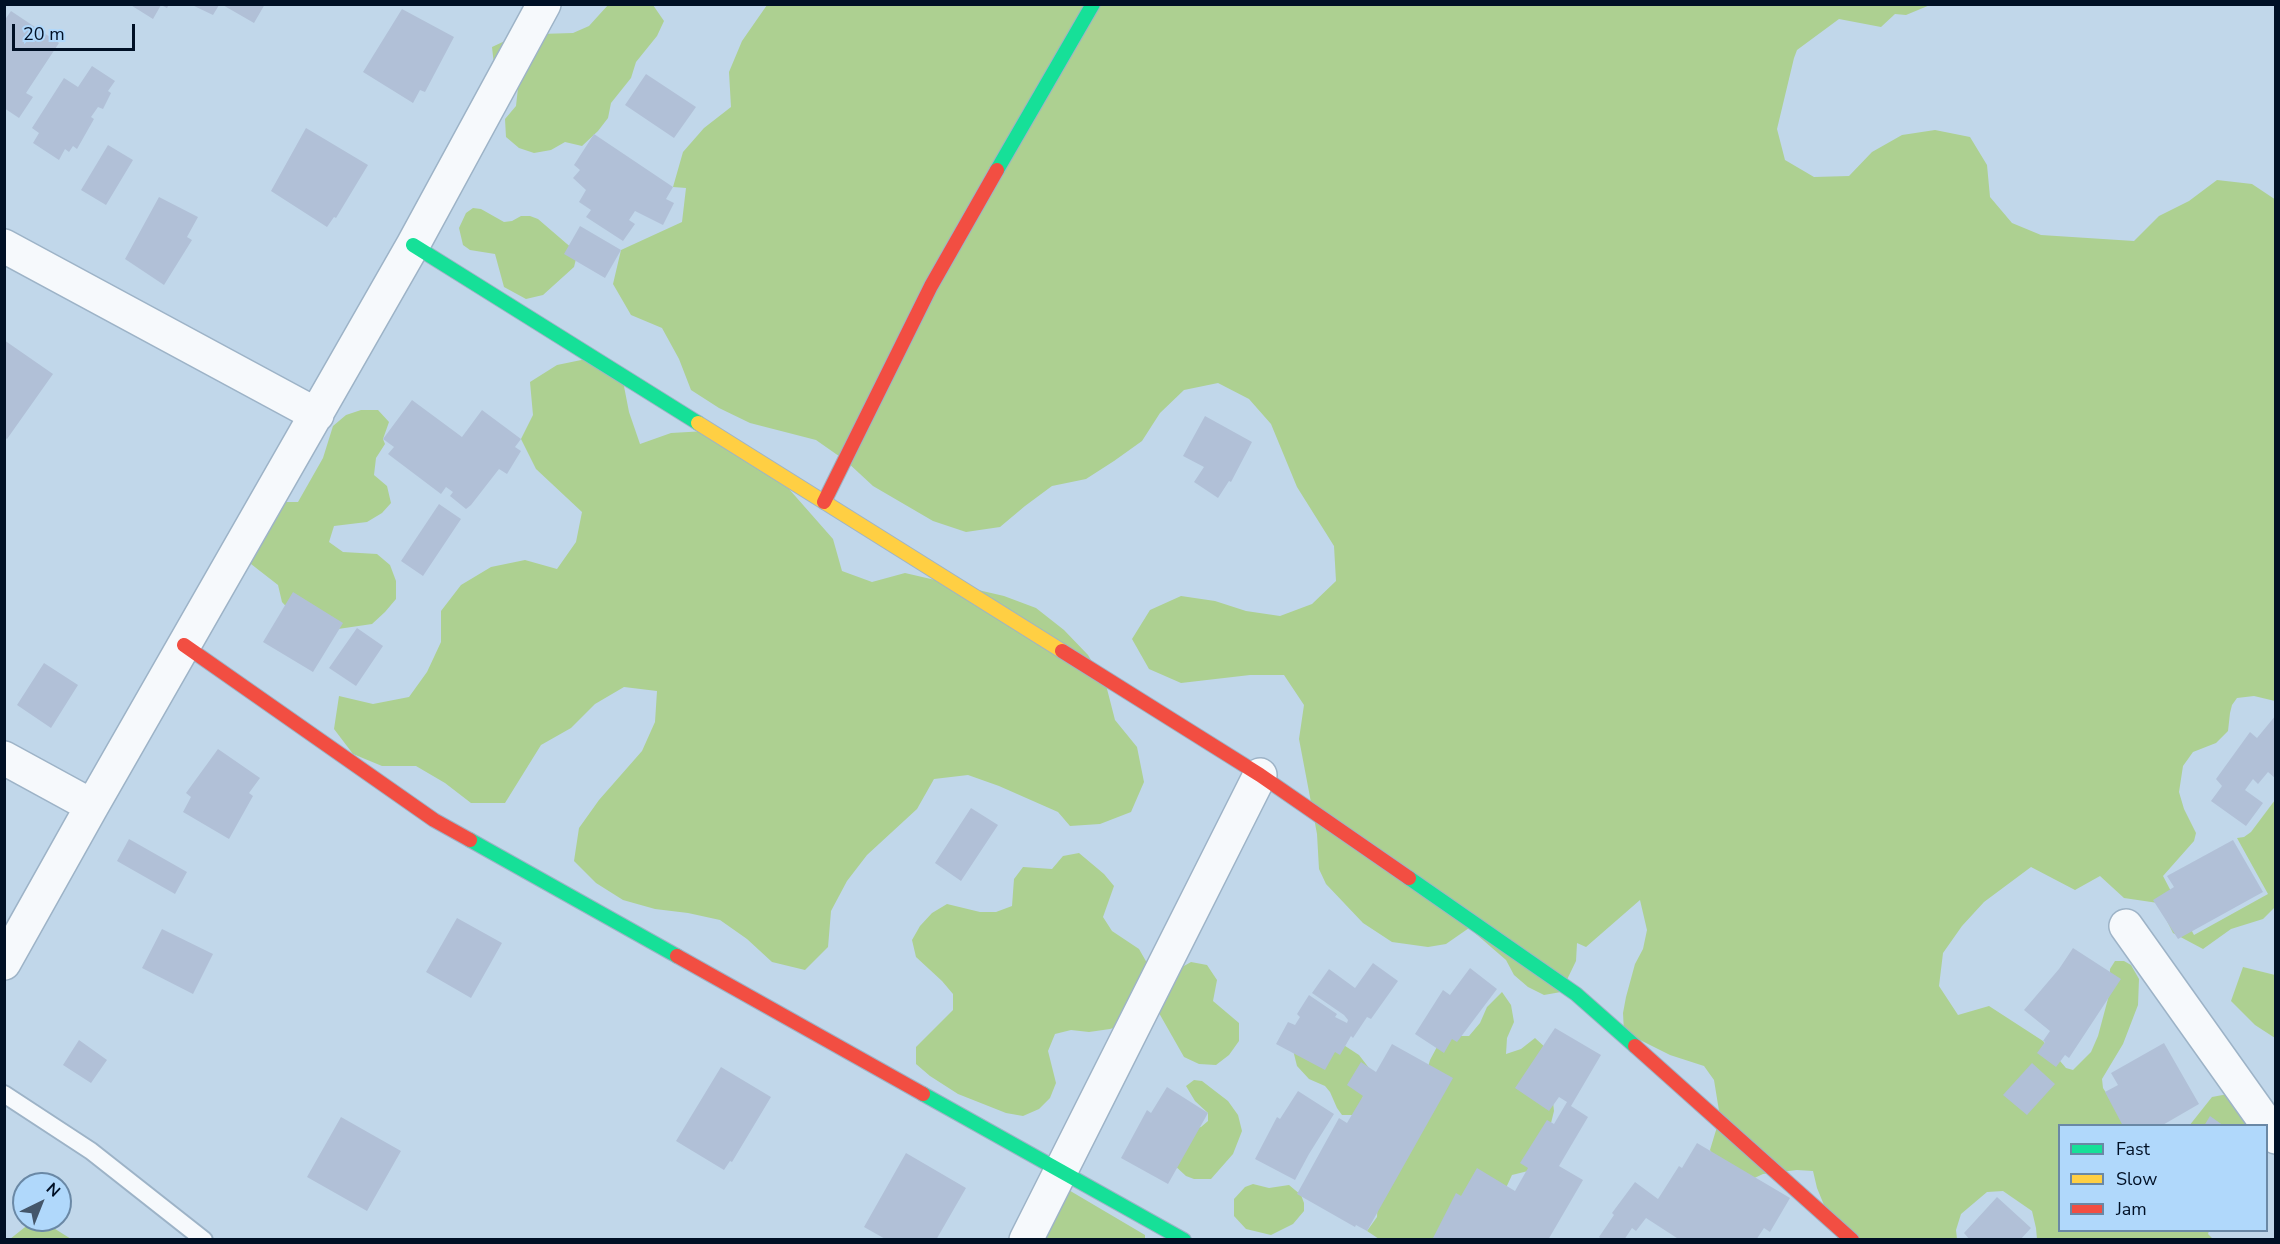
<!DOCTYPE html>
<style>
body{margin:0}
#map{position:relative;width:2280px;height:1244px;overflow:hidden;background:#c1d7ea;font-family:"Nunito Sans",sans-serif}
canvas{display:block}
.frame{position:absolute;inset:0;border:6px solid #001025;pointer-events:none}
.legend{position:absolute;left:2058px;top:1124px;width:210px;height:108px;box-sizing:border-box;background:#b0d8fb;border:2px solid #6a88a5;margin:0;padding:8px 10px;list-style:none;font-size:18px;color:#001025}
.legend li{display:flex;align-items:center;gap:12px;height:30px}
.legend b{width:30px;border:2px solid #6a88a5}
.north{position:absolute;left:12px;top:1172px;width:60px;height:60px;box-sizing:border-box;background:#b0d8fb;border:2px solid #6a88a5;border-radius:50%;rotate:43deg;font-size:16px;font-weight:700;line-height:24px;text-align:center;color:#001025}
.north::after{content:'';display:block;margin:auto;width:21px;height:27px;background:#44566a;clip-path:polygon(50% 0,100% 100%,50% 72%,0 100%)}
.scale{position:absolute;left:12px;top:24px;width:123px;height:27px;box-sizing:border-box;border:3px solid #001025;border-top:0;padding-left:8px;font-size:18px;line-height:21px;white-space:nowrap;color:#001025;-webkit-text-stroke:4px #b0d8fb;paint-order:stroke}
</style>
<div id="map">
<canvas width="2280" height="1244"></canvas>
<div class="frame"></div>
<ul class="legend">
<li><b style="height:8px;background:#16e098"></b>Fast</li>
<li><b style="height:8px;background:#ffcf43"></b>Slow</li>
<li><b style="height:8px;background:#f24e42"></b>Jam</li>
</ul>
<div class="north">N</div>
<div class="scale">20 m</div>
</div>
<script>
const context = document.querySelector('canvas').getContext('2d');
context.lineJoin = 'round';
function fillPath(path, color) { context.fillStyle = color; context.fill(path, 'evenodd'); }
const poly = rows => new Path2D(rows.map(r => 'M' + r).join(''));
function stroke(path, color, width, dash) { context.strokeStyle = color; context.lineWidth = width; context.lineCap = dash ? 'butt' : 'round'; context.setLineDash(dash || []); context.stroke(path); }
fillPath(poly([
 [608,5,653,5,664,21,657,36,636,62,631,78,611,103,608,118,598,131,582,146,565,142,551,150,534,153,519,148,506,137,505,119,516,106,518,88,494,65,492,47,507,40,540,34,573,33,589,26],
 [767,5,1930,5,1906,15,1895,14,1881,27,1839,19,1797,50,1794,58,1777,129,1785,160,1814,177,1849,176,1872,152,1902,135,1935,130,1970,137,1987,165,1990,197,2012,223,2041,235,2134,241,2159,216,2189,201,2217,180,2252,184,2276,200,2275,701,2254,696,2237,698,2232,705,2230,713,2228,731,2216,743,2193,752,2183,766,2179,792,2184,809,2196,833,2194,841,2163,876,2194,935,2268,894,2237,838,2244,837,2251,832,2275,800,2275,907,2263,919,2231,929,2203,949,2173,933,2158,903,2124,898,2100,876,2075,890,2031,867,1984,902,1962,926,1943,953,1939,986,1958,1015,1989,1006,2043,1041,2066,1068,2073,1070,2091,1052,2098,1036,2109,995,2110,969,2115,961,2124,961,2131,965,2139,979,2138,1005,2123,1044,2102,1079,2103,1088,2127,1125,2060,1126,2060,1230,2209,1231,2208,1234,2213,1239,2037,1239,2036,1228,2032,1211,2003,1191,1987,1192,1961,1214,1956,1230,1957,1239,1838,1239,1817,1188,1813,1171,1797,1170,1763,1174,1748,1181,1719,1165,1710,1150,1720,1117,1714,1080,1704,1066,1670,1055,1624,1032,1623,1013,1626,997,1635,964,1643,949,1647,930,1640,900,1586,947,1577,943,1576,961,1561,992,1544,995,1528,987,1514,975,1506,960,1469,928,1446,944,1428,947,1392,942,1363,923,1326,884,1319,869,1317,834,1299,739,1304,705,1284,675,1250,675,1181,683,1149,669,1132,639,1150,610,1181,596,1215,601,1246,611,1280,616,1312,604,1336,581,1334,546,1297,487,1271,424,1249,399,1218,383,1184,390,1160,413,1142,441,1114,461,1086,479,1052,486,1025,506,1000,527,966,532,933,521,873,486,846,461,816,440,750,423,719,408,691,390,679,359,662,328,631,315,613,284,621,250,682,222,686,188,673,187,683,152,704,128,731,107,729,72,742,41],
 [473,208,481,209,504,222,512,221,521,216,530,216,538,219,574,250,576,259,574,267,543,295,526,299,504,287,495,254,470,250,463,245,459,228,466,213],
 [591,358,622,376,629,412,640,444,671,433,706,431,789,489,833,539,842,571,872,582,905,573,1004,596,1036,608,1064,630,1088,655,1106,685,1115,720,1137,747,1144,782,1131,812,1100,824,1070,826,1058,812,999,786,968,775,934,779,917,809,867,855,847,881,831,911,828,947,805,970,772,962,747,939,720,920,688,913,655,909,623,900,596,883,574,861,579,828,599,800,642,751,655,722,657,691,624,687,595,704,571,728,541,745,505,803,471,803,445,783,416,766,382,766,353,754,334,729,339,696,373,704,409,697,427,672,441,642,441,611,461,585,491,567,525,560,557,569,576,542,582,512,536,469,521,439,533,415,530,382,557,365],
 [361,410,378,410,389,422,383,439,385,444,376,458,374,475,387,486,391,503,382,513,367,522,334,526,329,542,343,552,377,554,390,565,396,581,396,599,385,612,372,624,338,629,292,613,282,602,278,585,251,564,245,550,281,502,298,502,323,458,333,426,346,415],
 [1079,853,1104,874,1114,886,1103,917,1112,931,1139,949,1147,963,1145,980,1126,1024,1110,1029,1089,1032,1071,1030,1055,1034,1048,1051,1056,1083,1050,1098,1039,1109,1023,1116,1006,1113,958,1094,930,1076,916,1064,916,1047,953,1010,953,994,942,981,916,957,912,940,920,926,932,913,947,904,980,912,996,912,1012,906,1014,879,1023,867,1052,869,1063,856],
 [1191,962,1207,965,1217,980,1213,1001,1239,1023,1239,1041,1229,1055,1216,1065,1199,1064,1184,1057,1159,1013,1157,998,1175,971],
 [2243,967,2275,975,2275,1038,2255,1025,2231,1001],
 [1502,992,1511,1005,1514,1022,1507,1038,1506,1054,1521,1049,1535,1038,1547,1049,1554,1111,1550,1127,1528,1171,1512,1175,1505,1190,1445,1239,1379,1239,1367,1231,1377,1217,1378,1200,1425,1078,1430,1060,1438,1045,1452,1036,1469,1036,1480,1023,1487,1007],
 [1339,1042,1359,1055,1369,1068,1359,1115,1342,1115,1337,1108,1330,1092,1325,1086,1309,1079,1297,1066,1293,1050],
 [1194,1080,1202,1081,1228,1101,1238,1115,1242,1131,1233,1154,1211,1179,1194,1179,1186,1176,1173,1164,1186,1131,1201,1127,1208,1121,1208,1113,1195,1101,1186,1086],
 [2228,1094,2262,1126,2189,1126,2212,1097],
 [1253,1184,1269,1188,1289,1185,1301,1195,1304,1203,1304,1211,1293,1224,1271,1235,1246,1229,1234,1216,1234,1199,1245,1187],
 [1067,1189,1145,1235,1145,1240,1040,1240],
 [34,1220,41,1220,71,1239,10,1239]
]), '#add091');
fillPath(poly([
 [129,4,169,4,167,8,161,5,153,19],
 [221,4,265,4,254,23],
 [192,5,219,5,213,15],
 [402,9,454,37,425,92,420,90,413,103,363,72],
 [11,11,59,43,26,93,33,97,19,118,4,108,4,21],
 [92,66,115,81,108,91,111,93,103,109,98,107,91,117,94,119,77,149,73,146,69,152,65,149,59,160,33,143,39,133,32,128,64,78,78,87],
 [646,74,696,107,674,138,625,105],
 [306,128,368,165,336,218,334,217,327,227,271,191],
 [594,134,673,187,666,199,674,203,663,225,635,211,629,220,635,224,623,241,586,217,591,210,579,202,586,190,573,178,580,170,574,165],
 [108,145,133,160,106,205,81,190],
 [159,197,198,217,187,237,192,240,164,285,125,259],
 [580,226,621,250,605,278,564,254],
 [4,340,53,374,7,439,4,437],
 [412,400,462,437,482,410,521,439,515,447,521,451,507,474,499,469,471,505,466,509,450,496,453,492,446,487,441,494,388,454,394,447,383,439],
 [1205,416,1252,442,1231,482,1229,481,1218,498,1194,482,1204,467,1183,456],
 [439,504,461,519,423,576,401,561],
 [293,592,343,623,313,672,263,642],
 [357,628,383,646,356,686,329,668],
 [44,663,78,685,51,728,17,705],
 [2276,715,2276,779,2268,772,2258,784,2253,779,2245,790,2263,803,2246,826,2211,801,2222,786,2216,779,2250,732,2257,738],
 [218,749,260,778,249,793,253,796,229,839,183,812,191,797,186,793],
 [971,808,998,825,961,881,935,863],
 [129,839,187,872,175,894,117,861],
 [2233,840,2263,892,2178,939,2153,900,2174,887,2167,876],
 [457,918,502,943,471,998,426,972],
 [162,929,213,954,193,994,142,968],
 [2073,948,2121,979,2069,1058,2065,1055,2056,1067,2037,1053,2045,1042,2043,1041,2050,1031,2024,1010,2059,969],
 [1373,963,1398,981,1371,1019,1367,1017,1353,1038,1351,1036,1340,1055,1335,1052,1325,1070,1276,1044,1288,1022,1295,1025,1300,1017,1297,1014,1309,995,1337,1014,1335,1017,1347,1023,1348,1020,1344,1015,1312,993,1329,969,1355,988],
 [1470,968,1497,989,1457,1042,1452,1039,1444,1053,1415,1034,1443,990,1450,995],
 [1555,1028,1601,1055,1571,1106,1588,1117,1559,1166,1583,1180,1548,1240,1432,1240,1456,1193,1461,1196,1477,1168,1515,1191,1528,1168,1520,1163,1547,1120,1554,1124,1567,1102,1559,1097,1549,1111,1515,1088],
 [79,1040,107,1060,91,1083,63,1065],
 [2164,1043,2199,1104,2161,1126,2123,1126,2105,1092,2118,1085,2111,1073],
 [1392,1044,1453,1078,1367,1231,1356,1225,1355,1227,1297,1194,1339,1118,1347,1123,1363,1096,1347,1085,1361,1062,1376,1072],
 [2032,1063,2055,1084,2027,1115,2003,1095],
 [721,1067,771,1097,732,1162,730,1161,724,1170,676,1141],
 [1167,1087,1208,1113,1168,1184,1121,1158,1147,1110,1151,1113],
 [1298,1091,1334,1114,1309,1154,1295,1180,1255,1159,1277,1117,1280,1119],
 [2210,1116,2224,1126,2204,1126],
 [341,1117,401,1151,367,1211,307,1177],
 [1697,1143,1790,1198,1770,1232,1764,1228,1756,1240,1680,1240,1646,1218,1636,1231,1632,1228,1624,1240,1603,1240,1599,1237,1614,1215,1612,1213,1635,1182,1658,1199,1679,1166,1682,1168],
 [906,1153,966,1188,936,1240,887,1240,864,1227],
 [1997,1197,2031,1228,2020,1240,1970,1240,1964,1233]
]), '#b1c0d7');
const lane = poly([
 [4,1094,91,1151,204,1240]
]);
const street = poly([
 [4,246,317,415],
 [4,758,92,806],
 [2126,926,2276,1137],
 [4,963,92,806,413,245,544,4],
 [1026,1240,1260,775]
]);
const fast = poly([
 [997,170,1093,4],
 [413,245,698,423],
 [470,840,677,956],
 [1409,878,1576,994,1635,1046],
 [923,1094,1184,1240]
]);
const slow = poly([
 [698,423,1062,651]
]);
const jam = poly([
 [824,502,931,286,997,170],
 [184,645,434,820,470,840],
 [1062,651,1260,775,1409,878],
 [677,956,923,1094],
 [1635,1046,1852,1240]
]);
stroke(lane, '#9db3c7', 20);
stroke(street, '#9db3c7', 36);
stroke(fast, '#9db3c7', 16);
stroke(slow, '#9db3c7', 16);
stroke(jam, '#9db3c7', 16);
stroke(lane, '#f6f9fc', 16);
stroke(street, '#f6f9fc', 33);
stroke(fast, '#16e098', 14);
stroke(slow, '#ffcf43', 14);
stroke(jam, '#f24e42', 14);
</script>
